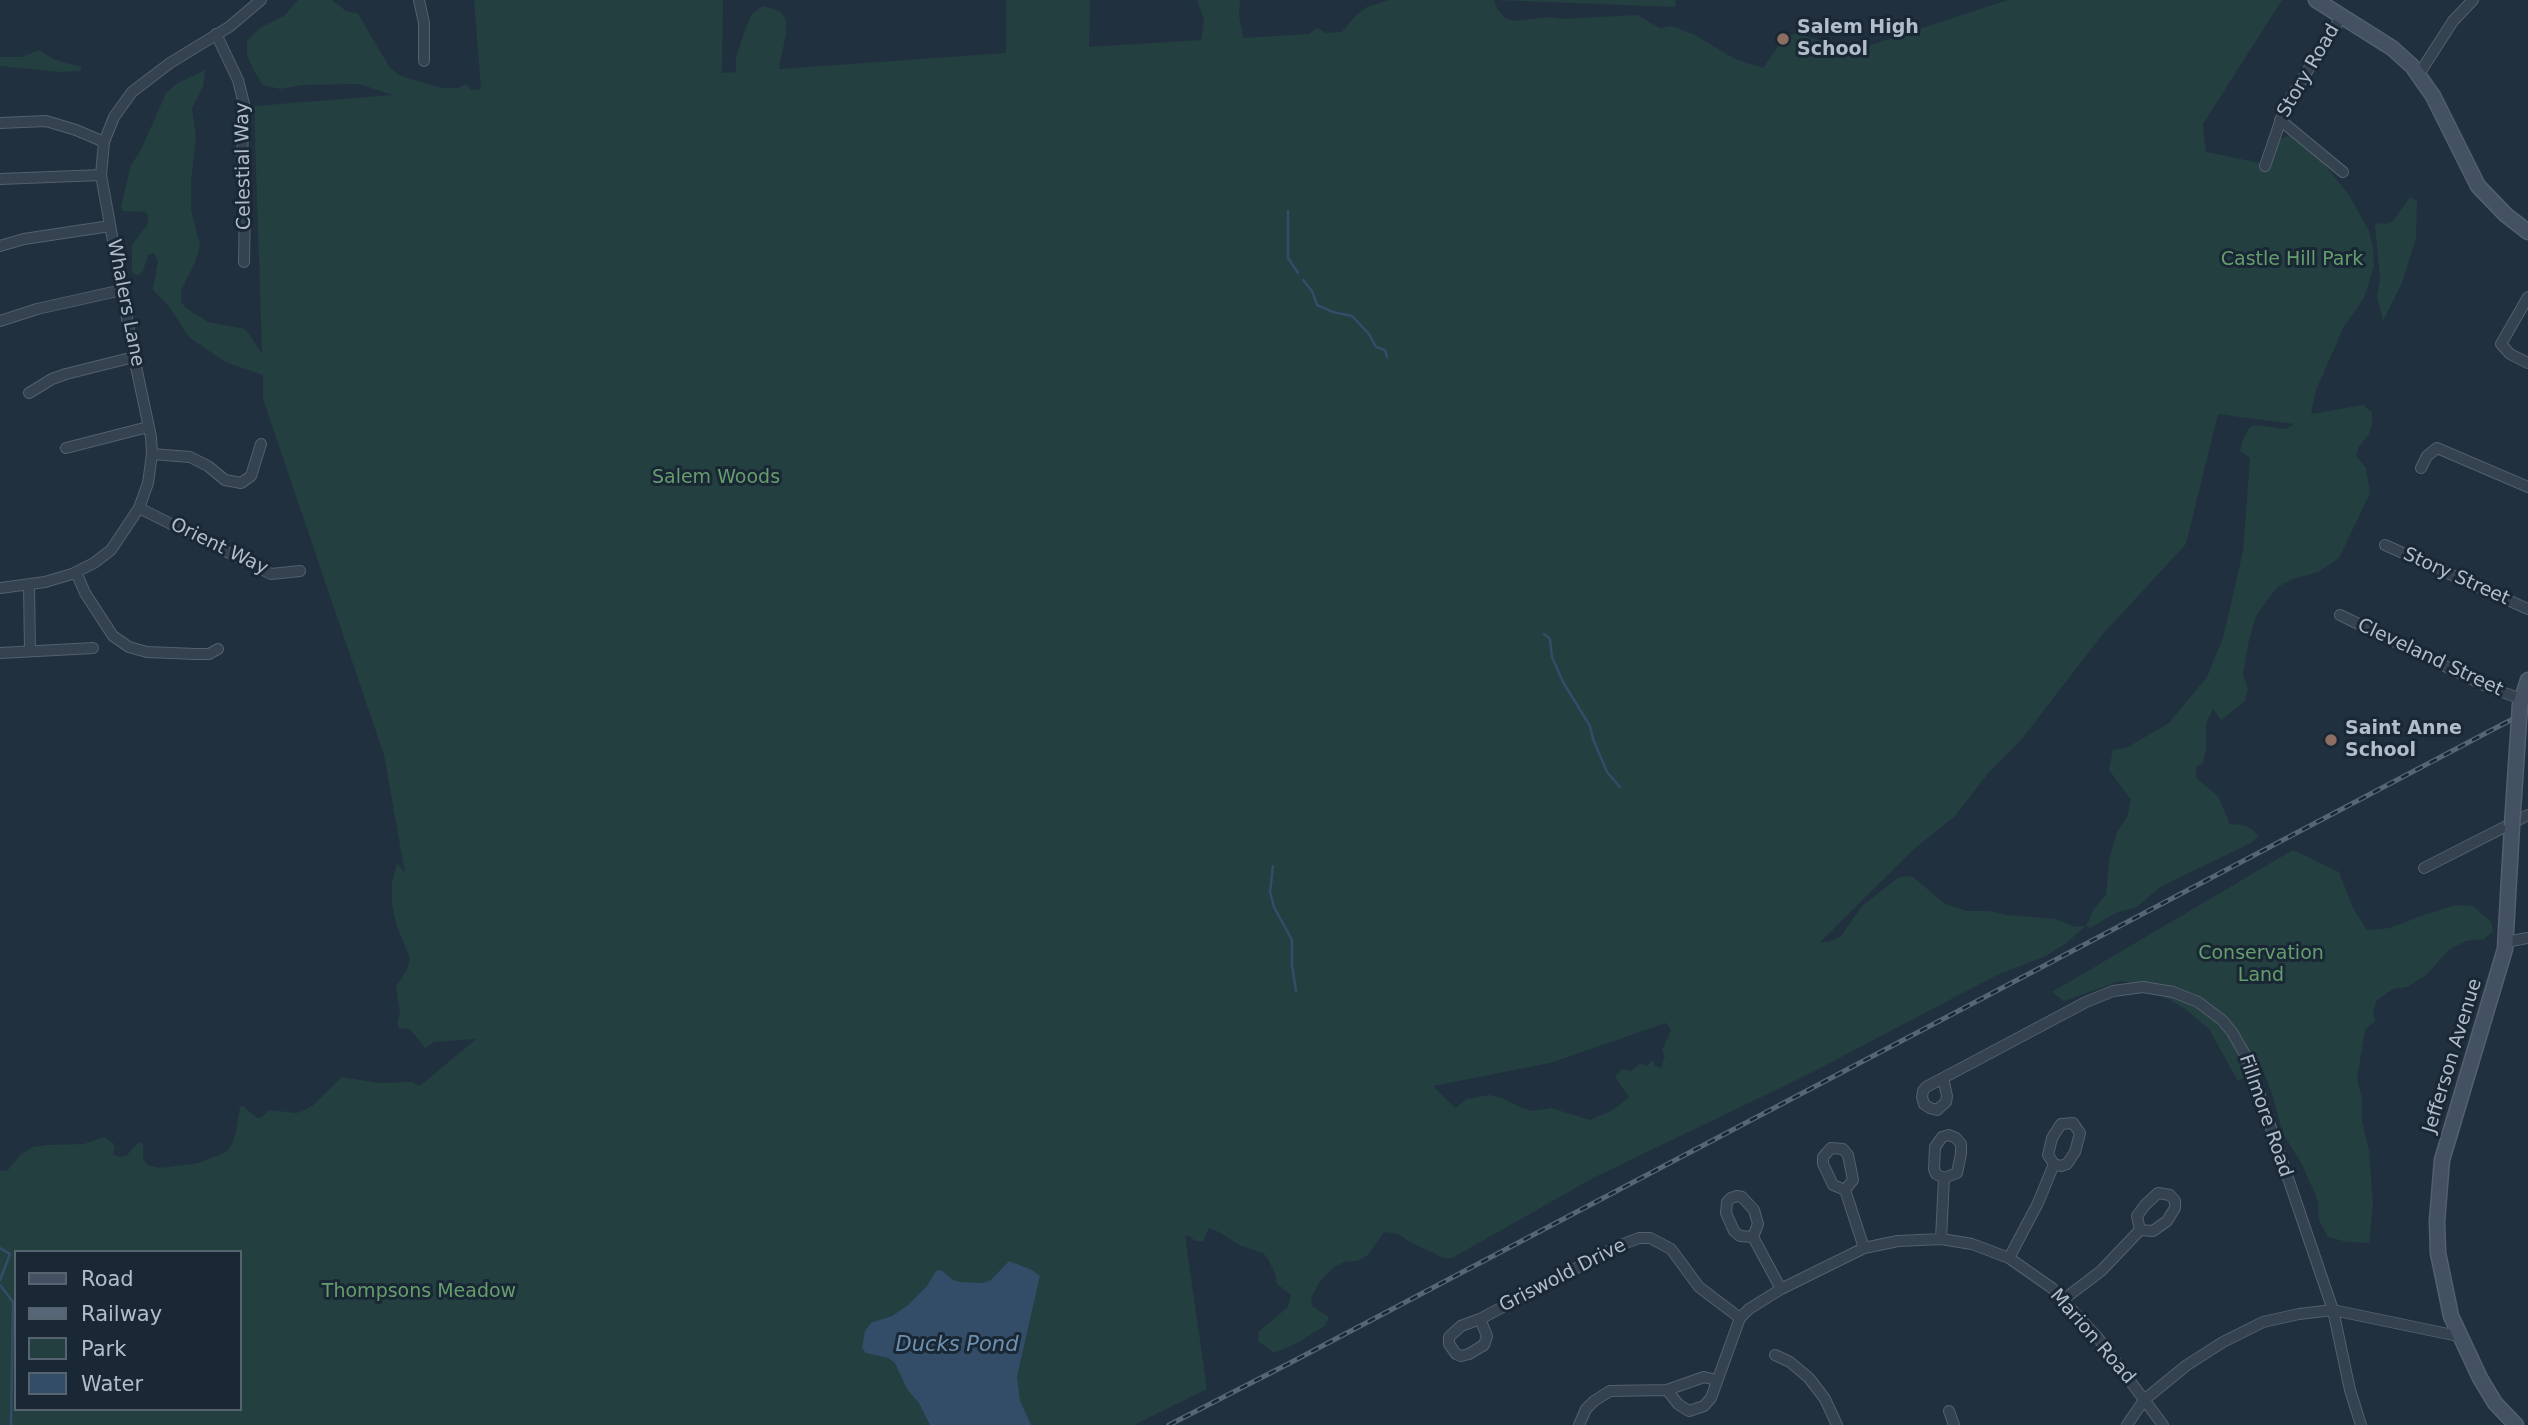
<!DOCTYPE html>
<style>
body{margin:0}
#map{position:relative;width:2528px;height:1425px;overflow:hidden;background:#21303f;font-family:"DejaVu Sans",sans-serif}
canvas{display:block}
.legend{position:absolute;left:14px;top:1250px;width:228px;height:161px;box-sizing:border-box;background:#1a2734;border:2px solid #566370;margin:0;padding:9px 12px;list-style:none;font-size:21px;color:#b1bdca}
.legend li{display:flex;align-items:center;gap:14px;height:35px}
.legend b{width:35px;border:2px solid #566370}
</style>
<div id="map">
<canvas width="2528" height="1425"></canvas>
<ul class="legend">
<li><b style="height:9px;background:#435162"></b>Road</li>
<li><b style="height:9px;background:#576677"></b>Railway</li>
<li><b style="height:19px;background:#233f40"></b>Park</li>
<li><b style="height:19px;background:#334d68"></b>Water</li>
</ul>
</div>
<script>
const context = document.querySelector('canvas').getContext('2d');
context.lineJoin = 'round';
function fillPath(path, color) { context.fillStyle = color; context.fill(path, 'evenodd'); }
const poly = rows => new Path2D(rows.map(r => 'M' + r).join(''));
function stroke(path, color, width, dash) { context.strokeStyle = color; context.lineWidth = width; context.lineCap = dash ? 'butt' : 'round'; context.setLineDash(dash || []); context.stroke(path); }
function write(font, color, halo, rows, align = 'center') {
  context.font = font + ' "DejaVu Sans",sans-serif'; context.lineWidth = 6; context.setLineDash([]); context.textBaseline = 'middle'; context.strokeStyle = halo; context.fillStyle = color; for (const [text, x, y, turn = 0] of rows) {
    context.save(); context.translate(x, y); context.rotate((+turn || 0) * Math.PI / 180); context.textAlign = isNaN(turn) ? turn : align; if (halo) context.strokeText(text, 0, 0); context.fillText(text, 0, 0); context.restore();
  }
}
fillPath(poly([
 [298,0,332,0,346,11,358,14,390,68,401,76,441,88,458,88,466,84,471,90,481,89,474,0,723,0,722,73,736,72,736,58,744,32,752,14,763,6,774,9,782,13,786,20,786,34,779,69,1006,53,1006,0,1090,0,1089,47,1201,40,1204,19,1197,0,1240,0,1239,15,1243,38,1309,34,1317,28,1326,33,1342,32,1355,16,1367,7,1389,0,1494,0,1498,10,1505,18,1514,21,1549,17,1562,19,1637,15,1660,28,1672,26,1693,34,1735,59,1763,68,1780,44,1795,33,1825,42,1843,54,2008,0,2282,0,2203,124,2206,152,2270,165,2279,140,2289,135,2320,159,2349,195,2369,231,2373,248,2374,266,2364,298,2343,328,2335,347,2316,390,2311,414,2363,405,2372,412,2372,425,2369,434,2358,448,2356,456,2366,468,2370,493,2339,558,2318,572,2293,579,2279,586,2270,596,2256,616,2248,644,2243,674,2248,689,2245,701,2221,720,2213,709,2206,724,2206,751,2203,763,2196,767,2196,778,2218,796,2230,824,2244,825,2253,830,2259,836,2251,843,2160,887,2137,907,2116,913,2090,928,2086,926,2065,944,2046,956,1997,975,1805,1076,1593,1178,1454,1257,1446,1259,1408,1241,1399,1234,1384,1232,1368,1255,1357,1261,1344,1262,1334,1267,1320,1281,1311,1298,1312,1306,1329,1317,1325,1326,1295,1344,1274,1353,1258,1341,1258,1332,1288,1307,1291,1295,1277,1284,1275,1273,1268,1259,1263,1253,1239,1245,1221,1233,1209,1228,1203,1241,1195,1241,1190,1236,1185,1236,1207,1389,1134,1425,0,1425,0,1171,8,1170,20,1155,33,1147,47,1145,84,1144,104,1137,113,1143,115,1147,113,1154,120,1157,126,1156,139,1142,143,1144,143,1159,149,1166,161,1168,199,1163,226,1152,231,1146,235,1136,240,1107,243,1106,257,1118,262,1117,269,1110,296,1113,303,1111,312,1106,342,1077,378,1083,412,1082,420,1086,476,1039,434,1042,425,1048,410,1029,399,1028,397,1023,400,1013,396,986,407,970,410,958,396,924,392,904,392,883,397,863,405,873,384,755,263,399,263,375,225,362,189,337,168,305,153,290,158,261,154,253,148,255,143,271,139,275,134,274,132,271,132,245,148,224,148,215,145,212,123,211,121,207,131,165,141,150,166,93,176,84,205,70,203,86,192,108,196,137,191,182,191,210,200,245,196,260,181,291,181,302,186,308,208,322,245,329,262,353,254,106,393,95,359,84,302,85,280,89,263,85,254,71,247,55,247,41,260,28,284,16],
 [2218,414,2294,424,2286,429,2253,425,2248,430,2243,440,2240,451,2250,458,2243,551,2223,638,2207,677,2169,723,2126,748,2113,750,2109,770,2131,800,2127,817,2117,832,2109,860,2106,895,2093,910,2086,926,2075,927,2056,919,2007,915,1989,911,1967,911,1945,904,1912,876,1900,877,1895,880,1862,906,1841,936,1831,941,1819,943,1915,848,1954,817,1990,771,2021,740,2102,635,2186,544],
 [1666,1023,1671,1030,1662,1050,1665,1056,1661,1068,1655,1066,1653,1060,1646,1066,1641,1063,1631,1071,1622,1069,1615,1077,1629,1097,1613,1110,1590,1120,1551,1108,1532,1111,1522,1108,1502,1098,1489,1095,1467,1099,1455,1108,1433,1086,1550,1063],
 [16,1252,240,1252,240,1409,16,1409],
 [1497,0,1676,0,1675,7],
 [39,50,53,59,81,67,81,71,61,72,0,66,0,57,22,57],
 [2410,197,2417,201,2416,238,2402,283,2383,321,2377,296,2380,279,2375,226,2377,223,2385,224,2393,221],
 [2293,850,2339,872,2353,908,2367,930,2390,928,2421,916,2456,905,2473,906,2491,922,2493,931,2484,939,2466,941,2449,950,2425,976,2407,987,2393,989,2377,1000,2373,1012,2375,1021,2365,1030,2357,1078,2362,1099,2362,1120,2369,1151,2373,1204,2369,1243,2347,1242,2328,1237,2319,1220,2318,1201,2302,1164,2282,1132,2273,1096,2262,1068,2238,1081,2209,1029,2185,1009,2144,985,2120,981,2064,1001,2052,992]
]), '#233f40');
fillPath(poly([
 [1009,1261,1032,1270,1040,1276,1017,1376,1020,1401,1031,1425,930,1425,919,1403,907,1389,895,1363,888,1358,866,1353,862,1348,865,1331,871,1323,892,1316,908,1305,927,1286,936,1271,941,1270,953,1280,960,1282,983,1283,991,1280]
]), '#334d68');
stroke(poly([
 [1288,211,1288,258,1298,273],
 [1303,280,1312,291,1317,305,1333,312,1352,316,1369,334,1376,347,1385,350,1387,357],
 [1544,634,1550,639,1552,657,1563,682,1590,726,1593,739,1607,772,1620,787],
 [1273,866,1270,892,1274,907,1292,940,1292,965,1296,991],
 [0,1248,10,1254,0,1280],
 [0,1285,13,1302,11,1425]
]), '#334d68', 2.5);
const street = poly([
 [419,0,424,23,424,61],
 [216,34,238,80,244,104,242,157,245,200,244,262],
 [2419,74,2453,21,2473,0],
 [2280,120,2343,172],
 [0,123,46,121,76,130,104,142],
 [2265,166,2286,105,2342,16],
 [0,179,101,175],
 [0,246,24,239,110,226],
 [2528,297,2501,344,2510,354,2528,363],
 [0,321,37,309,122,290],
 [29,393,52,379,66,374,134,357],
 [66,448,148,427],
 [152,454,190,457,208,466,225,480,241,483,251,476,261,444],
 [2421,468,2427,456,2437,448,2528,487],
 [139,508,271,574,300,571],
 [2385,545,2528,609],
 [76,572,85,593,113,636,129,647,147,652,196,654,209,654,218,649],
 [29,585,30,651],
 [0,588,45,582,72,574,94,563,111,550,139,508,148,483,152,454,151,437,134,357,101,175,104,142,114,117,132,92,170,63,229,27,261,0],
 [2340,615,2486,686,2521,699],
 [0,653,93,648],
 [2424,868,2528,815],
 [2506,942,2528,938],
 [1943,1078,1926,1087,1923,1091,1922,1097,1924,1104,1930,1108,1937,1110,1946,1102,1947,1096,1943,1078,2086,1002,2113,991,2143,987,2173,992,2198,1002,2222,1020,2232,1032,2247,1058,2256,1084,2333,1310,2350,1390,2361,1425],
 [1845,1190,1833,1185,1823,1164,1823,1157,1831,1148,1843,1149,1848,1155,1853,1180,1845,1190,1864,1248],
 [1753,1237,1740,1236,1734,1231,1726,1213,1727,1202,1731,1198,1737,1196,1742,1197,1754,1210,1758,1224,1753,1237,1781,1289],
 [1941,1239,1944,1178,1957,1173,1961,1154,1961,1144,1956,1138,1949,1135,1942,1137,1935,1147,1934,1169,1936,1174,1944,1178],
 [2009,1258,2038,1203,2054,1164,2048,1155,2052,1138,2061,1124,2073,1123,2080,1133,2075,1152,2067,1164,2061,1166,2054,1164],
 [2064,1299,2101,1271,2140,1230,2153,1231,2167,1221,2175,1208,2175,1201,2170,1195,2158,1193,2145,1205,2137,1216,2140,1230],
 [1480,1319,1461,1326,1449,1337,1449,1344,1456,1354,1461,1356,1469,1354,1484,1345,1487,1336,1480,1319,1618,1246,1639,1238,1650,1238,1671,1249,1699,1287,1740,1318],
 [1775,1355,1790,1362,1809,1378,1825,1399,1837,1425],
 [1667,1390,1678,1404,1689,1411,1704,1406,1711,1398,1740,1318,1749,1309,1781,1289,1864,1248,1898,1241,1941,1239,1972,1244,2009,1258,2052,1288,2098,1338,2163,1425],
 [1949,1411,1954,1425],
 [1579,1425,1586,1409,1594,1401,1610,1391,1667,1390,1704,1377,1716,1380],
 [2127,1425,2144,1400,2187,1365,2223,1342,2263,1322,2299,1314,2333,1310,2458,1336]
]);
const secondary = poly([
 [2316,0,2392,48,2412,66,2433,96,2478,186,2506,215,2528,232],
 [2520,705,2528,680],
 [2512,826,2505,949,2442,1160,2437,1221,2438,1253,2451,1316,2480,1378,2495,1403,2516,1425]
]);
stroke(street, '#53606d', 12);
stroke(secondary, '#53606d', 17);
stroke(street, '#35424f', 10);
stroke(secondary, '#435162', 14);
const rail = poly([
 [1169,1425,1288,1364,2528,711]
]);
stroke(rail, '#576677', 5);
stroke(rail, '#1a2734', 2.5, [8]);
const secondaryBridge = poly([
 [2512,826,2520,705]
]);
stroke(secondaryBridge, '#53606d', 17, []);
stroke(secondaryBridge, '#435162', 14);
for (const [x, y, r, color] of [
 [1783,39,7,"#8d6e63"],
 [2331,740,7,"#8d6e63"]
]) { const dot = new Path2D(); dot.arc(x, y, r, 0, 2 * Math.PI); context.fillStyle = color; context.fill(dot); stroke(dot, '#1a2734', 2.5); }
write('bold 19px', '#b1bdca', '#1a2734', [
 ["Salem High",1797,28],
 ["School",1797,50],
 ["Saint Anne",2345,729],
 ["School",2345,751]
], 'left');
write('19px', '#b1bdca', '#1a2734', [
 ["Story Road",2309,71,-60],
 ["Celestial Way",244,166,-91],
 ["Whalers Lane",125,303,79],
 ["Orient Way",219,547,26],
 ["Story Street",2456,577,24],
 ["Cleveland Street",2430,658,25],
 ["Jefferson Avenue",2453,1056,-73],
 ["Fillmore Road",2265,1116,71],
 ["Griswold Drive",1563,1276,-27],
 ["Marion Road",2092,1337,49]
]);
write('19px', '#659e6e', '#1a2734', [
 ["Castle Hill Park",2292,260],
 ["Salem Woods",716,478],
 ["Conservation",2261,954],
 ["Land",2261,976],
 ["Thompsons Meadow",419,1292]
]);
write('italic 21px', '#6e90b1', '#1a2734', [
 ["Ducks Pond",957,1346]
]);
</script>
